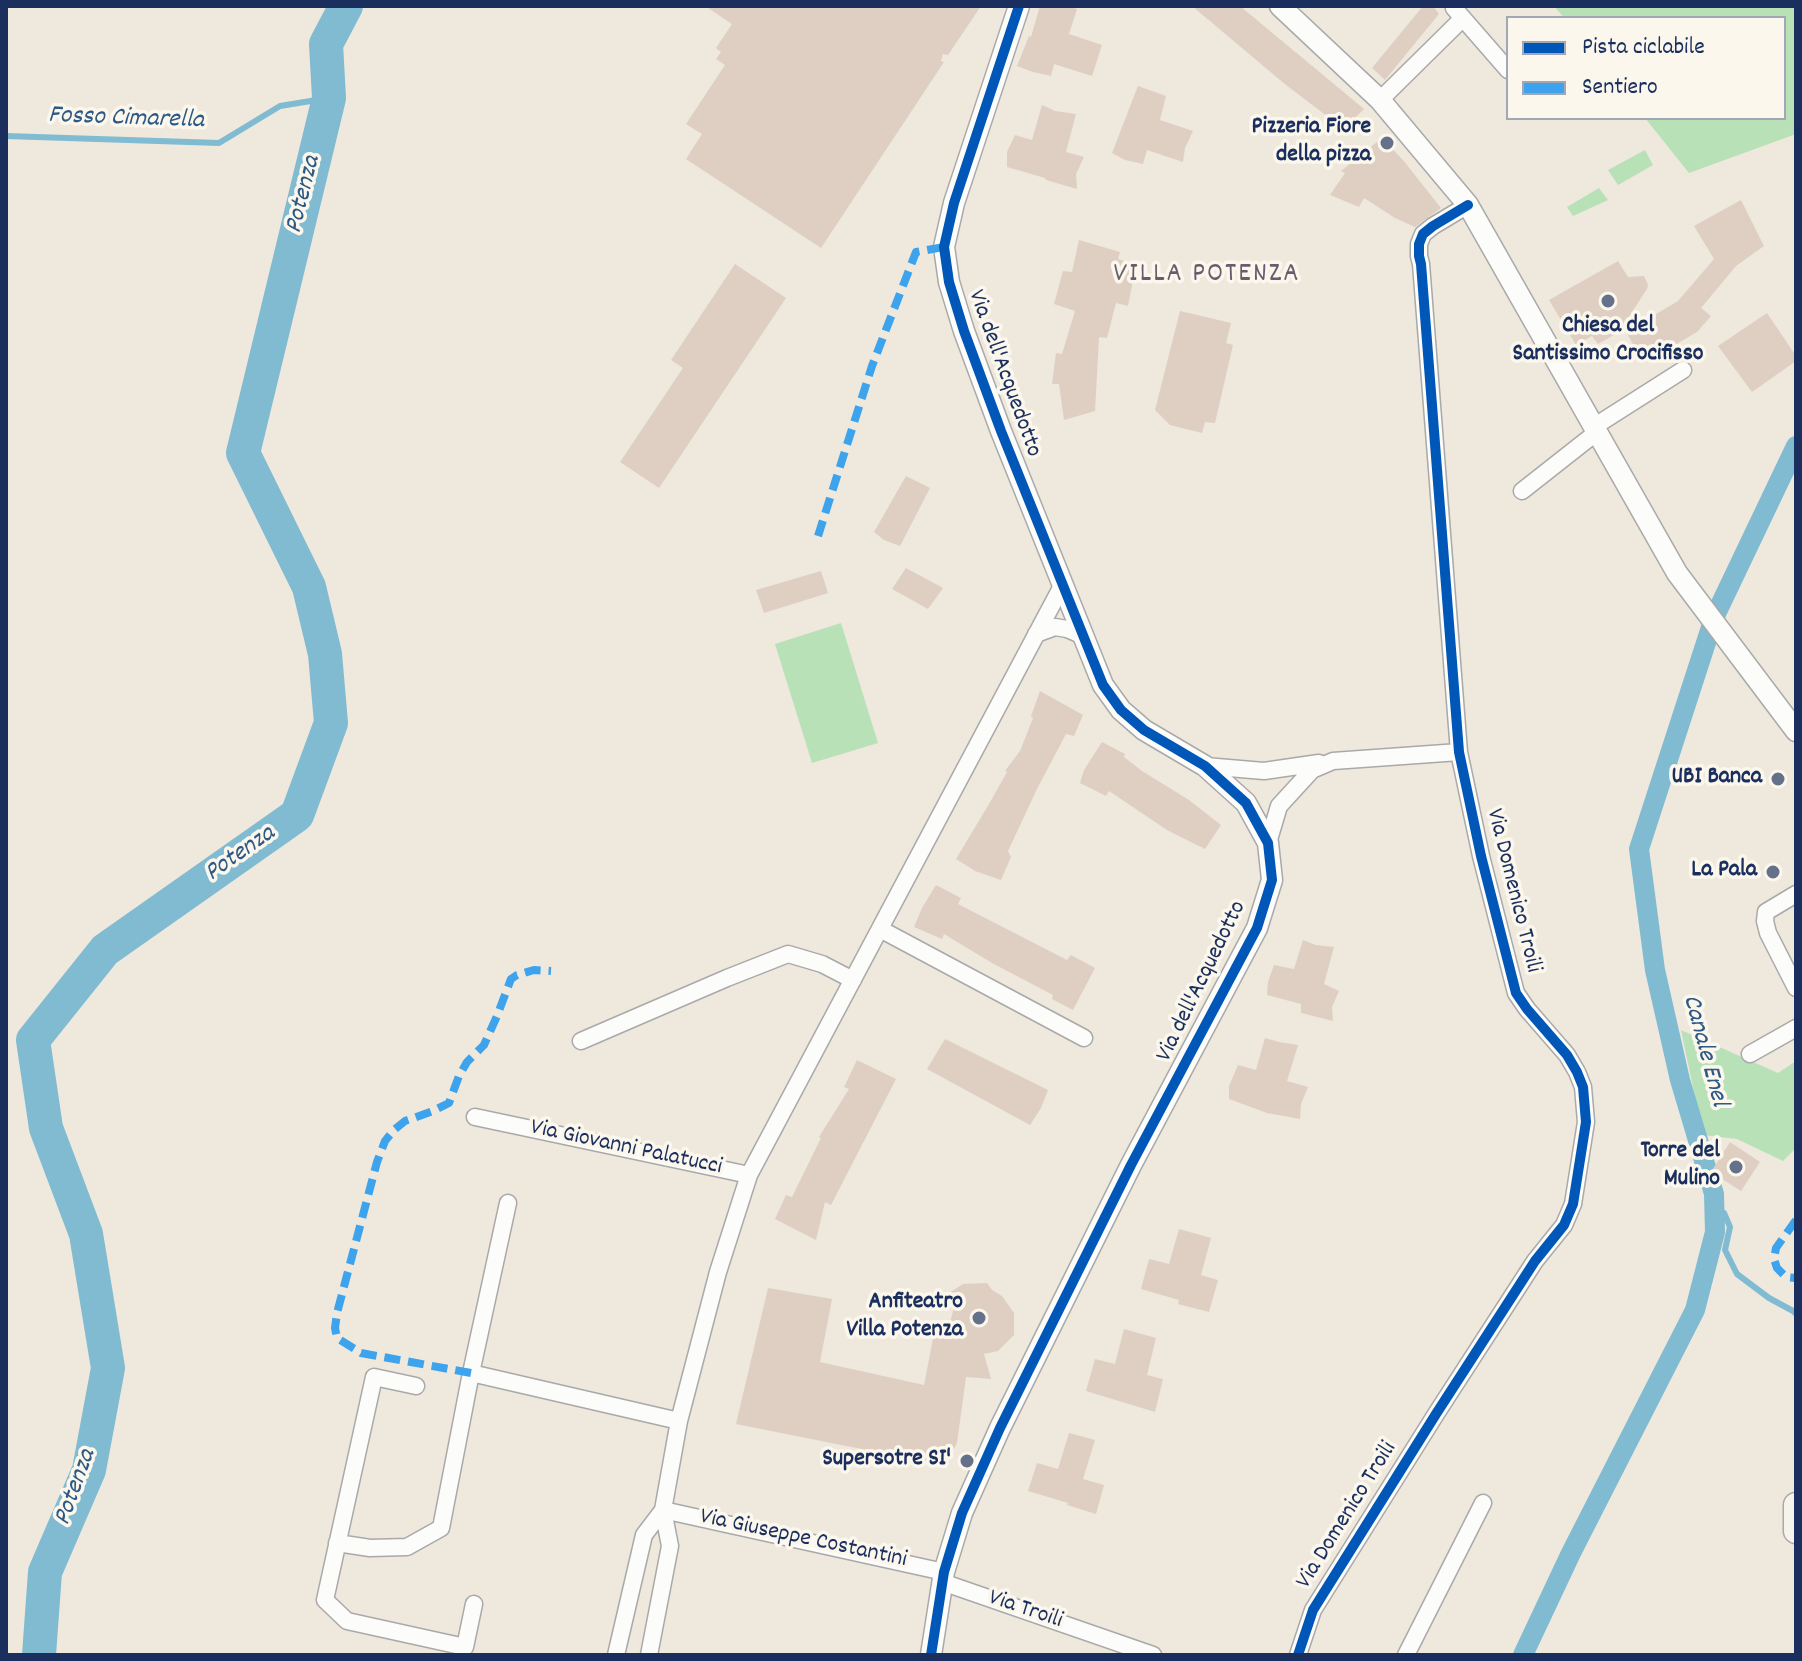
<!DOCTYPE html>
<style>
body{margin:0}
#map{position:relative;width:1802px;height:1661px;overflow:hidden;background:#eee8dd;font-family:Dekko,sans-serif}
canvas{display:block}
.frame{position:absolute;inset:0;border:8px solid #1b2f5e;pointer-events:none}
.legend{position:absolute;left:1506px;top:16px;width:280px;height:104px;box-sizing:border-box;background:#fbf7ec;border:2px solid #a1a7b3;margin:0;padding:10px 14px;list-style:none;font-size:24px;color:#1b2f5e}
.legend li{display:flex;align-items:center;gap:16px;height:40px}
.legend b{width:40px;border:2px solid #a1a7b3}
</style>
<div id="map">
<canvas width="1802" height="1661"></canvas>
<div class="frame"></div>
<ul class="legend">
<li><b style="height:10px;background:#0057b8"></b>Pista ciclabile</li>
<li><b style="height:10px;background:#3da3ed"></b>Sentiero</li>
</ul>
</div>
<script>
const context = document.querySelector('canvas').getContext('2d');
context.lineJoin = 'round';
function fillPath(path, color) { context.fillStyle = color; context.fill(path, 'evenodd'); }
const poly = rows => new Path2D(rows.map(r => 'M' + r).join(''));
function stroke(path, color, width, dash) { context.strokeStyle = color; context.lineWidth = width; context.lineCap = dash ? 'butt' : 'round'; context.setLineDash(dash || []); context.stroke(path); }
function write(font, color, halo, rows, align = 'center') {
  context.font = font + ' Dekko,sans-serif'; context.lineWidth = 7; context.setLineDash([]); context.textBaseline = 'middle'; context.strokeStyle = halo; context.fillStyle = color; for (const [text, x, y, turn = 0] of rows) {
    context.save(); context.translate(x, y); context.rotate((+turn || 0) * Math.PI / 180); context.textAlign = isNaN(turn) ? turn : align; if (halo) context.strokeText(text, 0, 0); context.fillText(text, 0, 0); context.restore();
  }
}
fillPath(poly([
 [1554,6,1796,6,1796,134,1689,173,1645,118,1784,118,1784,18,1564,18],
 [1645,150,1653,165,1618,185,1608,170],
 [1599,188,1608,200,1573,216,1567,207],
 [841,623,878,743,812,763,775,644],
 [1681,1030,1778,1073,1796,1061,1796,1148,1783,1161,1737,1139,1703,1135]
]), '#b9e1b8');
stroke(poly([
 [6,136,219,143,280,106,329,98],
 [1714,1207,1724,1213,1730,1227,1725,1250,1737,1274,1769,1298,1793,1311,1796,1314]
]), '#80bbd2', 6);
stroke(poly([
 [1523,1655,1571,1553,1695,1310,1715,1232,1714,1194,1680,1080,1655,970,1639,849,1714,618,1796,446]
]), '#80bbd2', 20);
stroke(poly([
 [39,1655,45,1572,89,1470,108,1368,86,1234,46,1128,33,1040,105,950,297,815,331,723,325,654,309,587,243,453,329,98,326,44,346,6]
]), '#80bbd2', 34);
fillPath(poly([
 [705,6,981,6,948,55,943,54,941,61,944,62,821,248,686,159,702,134,686,124,725,65,716,59,721,52,716,48,732,24],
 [1040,6,1068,6,1077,9,1069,34,1102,45,1092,76,1054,64,1051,76,1033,72,1017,66,1029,36,1031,37],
 [1192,6,1240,6,1364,109,1344,129,1286,85],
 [1423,6,1433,6,1439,14,1385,80,1372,68],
 [1138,86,1166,96,1160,120,1193,131,1185,148,1183,162,1147,150,1143,164,1125,160,1112,153],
 [1042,105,1055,111,1076,114,1066,152,1084,157,1076,174,1077,189,1046,180,1045,178,1007,167,1007,152,1015,135,1032,140],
 [1382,138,1403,160,1441,208,1415,227,1395,218,1364,198,1359,207,1330,195,1345,173,1341,171],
 [1741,200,1764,246,1736,266,1701,308,1711,316,1697,332,1644,363,1626,332,1678,301,1714,259,1694,226],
 [1079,240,1120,252,1118,259,1136,265,1128,306,1116,303,1107,338,1099,337,1095,411,1064,420,1059,384,1052,384,1056,353,1062,354,1075,311,1054,304,1063,271,1072,272],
 [1618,261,1628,277,1644,276,1648,285,1647,289,1619,332,1598,344,1592,336,1576,345,1549,300],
 [735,264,786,298,659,488,620,462,683,368,671,360],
 [1180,311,1231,323,1226,343,1233,345,1215,423,1205,422,1202,433,1170,425,1155,410],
 [1767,313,1796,356,1796,361,1752,392,1718,346],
 [906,476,930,488,900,546,884,540,874,532],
 [906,568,943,588,928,609,892,589],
 [821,571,828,593,764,613,756,590],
 [1040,691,1083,715,1074,736,1066,734,1037,789,1008,851,1011,857,1001,880,975,871,956,859,989,804,1007,772,1005,771,1020,751,1033,718,1031,716],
 [1102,742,1125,754,1124,757,1142,771,1189,800,1221,825,1205,849,1167,830,1109,791,1106,796,1080,783,1084,770],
 [936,885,961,898,958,904,1067,960,1071,955,1095,968,1073,1010,1052,999,1053,995,992,963,944,934,942,939,914,927,922,908],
 [1303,940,1316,945,1334,947,1324,984,1339,991,1332,1007,1333,1021,1301,1013,1301,1004,1267,995,1268,982,1274,965,1294,969],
 [1265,1038,1279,1042,1298,1045,1287,1081,1308,1087,1301,1104,1300,1119,1267,1113,1229,1099,1229,1086,1238,1065,1256,1070],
 [945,1039,1048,1090,1041,1108,1030,1125,927,1069],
 [857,1060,896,1079,831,1205,825,1202,816,1240,775,1219,786,1195,792,1197,821,1138,819,1137,849,1089,844,1087],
 [1730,1142,1760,1162,1741,1191,1711,1172],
 [1179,1229,1211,1238,1201,1275,1218,1280,1209,1312,1178,1304,1179,1300,1141,1289,1149,1259,1169,1264],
 [987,1283,992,1290,1002,1296,1014,1313,1014,1335,998,1351,984,1354,991,1379,966,1377,957,1443,946,1464,937,1464,736,1424,768,1288,832,1299,820,1362,924,1385,935,1328,949,1326,955,1304,946,1295,963,1284],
 [1124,1329,1156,1338,1147,1375,1163,1379,1155,1412,1086,1391,1095,1359,1115,1364],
 [1069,1433,1095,1440,1083,1479,1104,1485,1096,1514,1067,1505,1068,1503,1028,1491,1037,1463,1058,1469]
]), '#dfcfc3');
const minor = poly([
 [1455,6,1454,8,1508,70],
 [1380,100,1463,18],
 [1595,426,1683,370],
 [1522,491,1597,432],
 [1036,634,1055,627,1067,629,1081,635],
 [1205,766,1264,771,1319,763],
 [1268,843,1279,806,1312,770,1333,761,1459,752],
 [1796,894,1766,912,1765,921,1768,933,1796,988],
 [880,929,1084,1038],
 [581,1041,727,978,788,954,822,964,853,980],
 [1750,1054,1796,1028],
 [475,1117,749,1175],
 [471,1373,679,1421],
 [416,1386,374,1377,325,1600,347,1621,465,1647,474,1604],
 [337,1543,370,1548,407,1547,441,1528,471,1373,508,1203],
 [944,1572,663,1510,679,1421,718,1272,749,1175,1062,586],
 [942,1582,1153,1655],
 [616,1655,644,1535,663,1510],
 [649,1655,670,1546,663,1510],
 [1298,1655,1313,1610,1436,1414,1535,1261,1564,1225,1573,1204,1586,1122,1583,1087,1577,1072,1567,1055,1527,1009,1516,993,1481,856,1459,752,1421,264,1419,256,1419,244,1423,234,1433,226,1468,205],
 [1406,1655,1483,1503]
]);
const tertiary = poly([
 [1280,6,1380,100,1468,205,1677,573,1796,731],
 [931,1655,944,1572,962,1513,1000,1428,1131,1165,1257,928,1272,880,1268,843,1246,803,1205,766,1144,730,1121,710,1103,685,1001,431,964,331,949,282,944,247,954,203,1019,6]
]);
const secondary = poly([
 [1796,1505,1796,1531]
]);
stroke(minor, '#aaa9a9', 19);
stroke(tertiary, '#aaa9a9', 23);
stroke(secondary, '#aaa9a9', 27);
stroke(minor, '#fcfcfa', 16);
stroke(tertiary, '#fcfcfa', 20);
stroke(secondary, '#f6f2ec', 24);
stroke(poly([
 [818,536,872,366,916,252,944,247],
 [1796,1220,1776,1248,1774,1259,1777,1268,1786,1277,1796,1278],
 [471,1373,361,1353,337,1338,335,1328,337,1313,377,1162,385,1141,394,1130,405,1121,433,1111,449,1103,459,1076,467,1062,484,1045,497,1016,511,979,517,975,534,970,551,971]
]), '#3da3ed', 8, [16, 8]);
stroke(poly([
 [931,1655,944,1572,962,1513,1000,1428,1131,1165,1257,928,1272,880,1268,843,1246,803,1205,766,1144,730,1121,710,1103,685,1001,431,964,331,949,282,944,247,954,203,1019,6],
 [1298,1655,1313,1610,1436,1414,1535,1261,1564,1225,1573,1204,1586,1122,1583,1087,1577,1072,1567,1055,1527,1009,1516,993,1481,856,1459,752,1421,264,1419,256,1419,244,1423,234,1433,226,1468,205]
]), '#0057b8', 10);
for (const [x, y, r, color] of [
 [1387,143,8,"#65708a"],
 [1608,301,8,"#65708a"],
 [1778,779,8,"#65708a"],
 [1773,872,8,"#65708a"],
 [1736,1167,8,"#65708a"],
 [979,1318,8,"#65708a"],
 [967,1461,8,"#65708a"]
]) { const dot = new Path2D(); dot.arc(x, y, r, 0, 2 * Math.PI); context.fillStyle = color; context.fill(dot); stroke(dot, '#fbf7ec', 3); }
write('bold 24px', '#1b2f5e', '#fbf7ec', [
 ["Pizzeria Fiore",1371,129],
 ["della pizza",1371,157],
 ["Chiesa del",1608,328,"center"],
 ["Santissimo Crocifisso",1608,356,"center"],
 ["UBI Banca",1762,779],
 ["La Pala",1757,872],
 ["Torre del",1720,1153],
 ["Mulino",1720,1181],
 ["Anfiteatro",963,1304],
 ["Villa Potenza",963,1332],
 ["Supersotre SI'",951,1461]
], 'right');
write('24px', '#1b2f5e', '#fbf7ec', [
 ["Via dell'Acquedotto",1003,374,70],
 ["Via Domenico Troili",1512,891,76],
 ["Via dell'Acquedotto",1203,982,-64],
 ["Via Giovanni Palatucci",626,1149,12],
 ["Via Domenico Troili",1348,1516,-58],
 ["Via Giuseppe Costantini",803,1540,12],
 ["Via Troili",1025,1611,19]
]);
write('italic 26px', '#2e5985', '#fbf7ec', [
 ["Fosso Cimarella",126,120,2],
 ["Potenza",305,195,-76],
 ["Potenza",241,855,-35],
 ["Canale Enel",1703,1051,75],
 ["Potenza",77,1488,-70]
]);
context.letterSpacing = '2px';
write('28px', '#685d6d', '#fbf7ec', [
 ["VILLA POTENZA",1207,276]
]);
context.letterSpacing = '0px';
</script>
